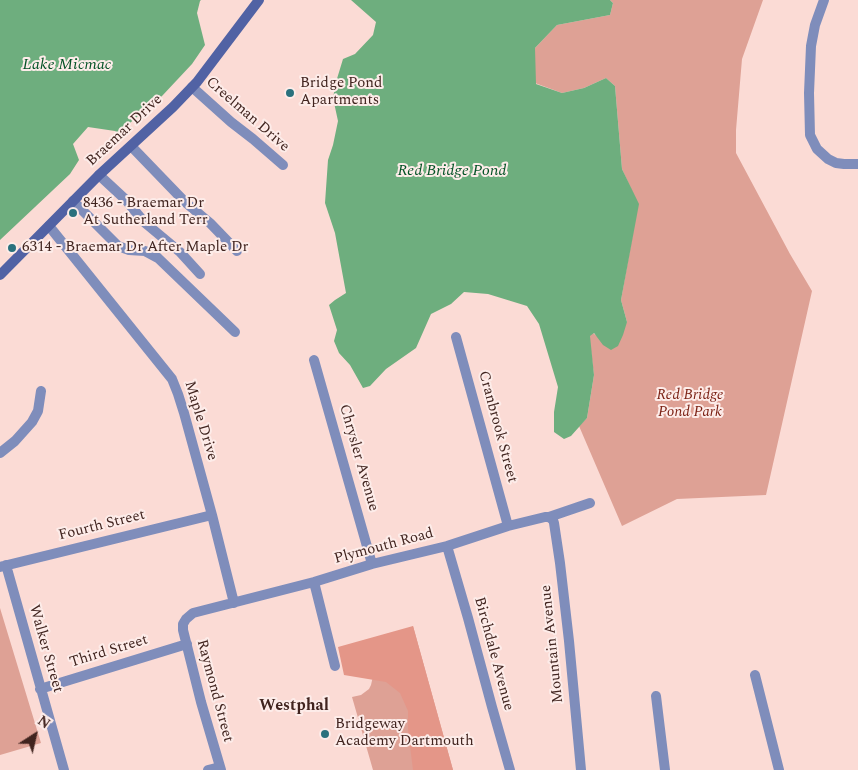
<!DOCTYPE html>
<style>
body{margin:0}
#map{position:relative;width:858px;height:770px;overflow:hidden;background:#fbdbd5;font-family:Spectral,serif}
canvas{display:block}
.north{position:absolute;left:10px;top:710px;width:50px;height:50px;-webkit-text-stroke:4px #fdece9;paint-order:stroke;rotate:35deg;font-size:14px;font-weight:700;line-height:20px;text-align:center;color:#41241f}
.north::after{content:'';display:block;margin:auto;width:18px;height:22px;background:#41241f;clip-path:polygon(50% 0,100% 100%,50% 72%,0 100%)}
</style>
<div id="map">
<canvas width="858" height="770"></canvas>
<div class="north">N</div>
</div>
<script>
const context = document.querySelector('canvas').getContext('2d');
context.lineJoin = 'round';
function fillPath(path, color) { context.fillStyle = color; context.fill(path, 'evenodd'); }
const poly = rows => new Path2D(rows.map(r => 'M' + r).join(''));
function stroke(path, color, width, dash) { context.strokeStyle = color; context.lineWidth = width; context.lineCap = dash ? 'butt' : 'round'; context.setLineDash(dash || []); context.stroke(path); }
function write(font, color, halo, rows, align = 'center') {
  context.font = font + ' Spectral,serif'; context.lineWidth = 4; context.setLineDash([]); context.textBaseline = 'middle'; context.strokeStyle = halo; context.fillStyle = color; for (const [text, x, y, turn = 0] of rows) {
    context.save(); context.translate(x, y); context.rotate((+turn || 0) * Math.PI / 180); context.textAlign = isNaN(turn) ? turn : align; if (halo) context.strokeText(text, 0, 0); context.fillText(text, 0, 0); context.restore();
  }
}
fillPath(poly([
 [610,0,763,0,742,59,736,130,736,153,790,254,812,291,766,495,677,499,622,526,579,426,587,418,594,375,589,336,593,333,598,337,627,322,621,300,638,204,622,169,615,86,606,78,584,88,562,93,535,83,535,48,557,25,610,15,613,3],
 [0,608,41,743,0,755],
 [413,626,453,770,373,770,352,697,361,695,369,689,371,685,373,676]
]), '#dea195');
fillPath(poly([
 [413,626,453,770,413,770,408,730,408,711,400,693,386,682,344,675,338,647]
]), '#e49688');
fillPath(poly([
 [0,0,201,0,200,1,197,13,205,45,192,64,162,96,118,133,115,131,88,127,73,144,79,160,70,174,0,240],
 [351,0,610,0,613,3,610,15,557,25,535,48,536,84,562,93,584,88,606,78,615,86,622,169,639,204,621,300,627,322,623,335,618,346,611,350,603,345,594,333,590,336,594,375,587,418,571,436,564,439,554,432,554,412,558,387,539,324,527,306,488,294,464,292,451,304,431,314,416,348,386,369,370,386,363,388,350,365,339,353,334,341,337,330,329,305,335,300,346,293,335,233,325,203,328,160,333,145,338,121,333,98,336,82,343,59,355,54,373,35,376,22]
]), '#6eae7e');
stroke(poly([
 [824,0,815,25,811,46,809,93,810,135,817,149,828,159,836,163,844,164,858,164],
 [192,87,231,122,253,139,283,165],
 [131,146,185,202,210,223,237,251],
 [99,175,126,200,144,222,180,252,200,274],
 [73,201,118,246,129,250,145,251,158,258,235,332],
 [49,226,172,379,178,394,184,413,212,515,234,603],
 [456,337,508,526],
 [314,360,372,564],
 [0,453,15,441,32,422,38,411,41,391],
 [549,517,553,520,554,523,560,563,569,641,581,770],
 [447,546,468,618,492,707,510,770],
 [6,565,64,770],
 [0,567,212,515],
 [314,582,335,666],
 [755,675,779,770],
 [40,689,187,644],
 [656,696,665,770],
 [208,770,220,767],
 [221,770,201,702,183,630,183,624,186,619,193,613,314,582,372,564,447,546,508,526,545,517,549,517,590,503]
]), '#7f8dbb', 10);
stroke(poly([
 [0,275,99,175,173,107,197,82,259,0]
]), '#5162a4', 10);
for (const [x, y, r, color] of [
 [290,93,5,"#2a717d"],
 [73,213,5,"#2a717d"],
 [12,248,5,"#2a717d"],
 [325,734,5,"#2a717d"]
]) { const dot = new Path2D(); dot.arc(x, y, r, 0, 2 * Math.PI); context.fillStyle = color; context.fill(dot); stroke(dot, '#fdece9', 2); }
write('15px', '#41241f', '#fdece9', [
 ["Bridge Pond",300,84],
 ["Apartments",300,101],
 ["8436 - Braemar Dr",83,204],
 ["At Sutherland Terr",83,221],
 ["6314 - Braemar Dr After Maple Dr",22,248],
 ["Bridgeway",335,725],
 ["Academy Dartmouth",335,742]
], 'left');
write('15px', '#41241f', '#fdece9', [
 ["Creelman Drive",247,115,41],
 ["Braemar Drive",125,131,-43],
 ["Maple Drive",200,421,73],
 ["Cranbrook Street",497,427,75],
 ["Chrysler Avenue",358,458,74],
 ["Fourth Street",102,526,-14],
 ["Plymouth Road",384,547,-15],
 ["Mountain Avenue",553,644,-96],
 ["Walker Street",45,649,74],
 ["Third Street",109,652,-17],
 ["Birchdale Avenue",493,654,75],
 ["Raymond Street",214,691,75]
]);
write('italic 15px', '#7c2215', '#fdece9', [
 ["Red Bridge",690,396],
 ["Pond Park",690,413]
]);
write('italic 16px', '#035225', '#fdece9', [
 ["Lake Micmac",67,66],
 ["Red Bridge Pond",452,172]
]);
write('bold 16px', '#41241f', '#fdece9', [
 ["Westphal",294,707]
]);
</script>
